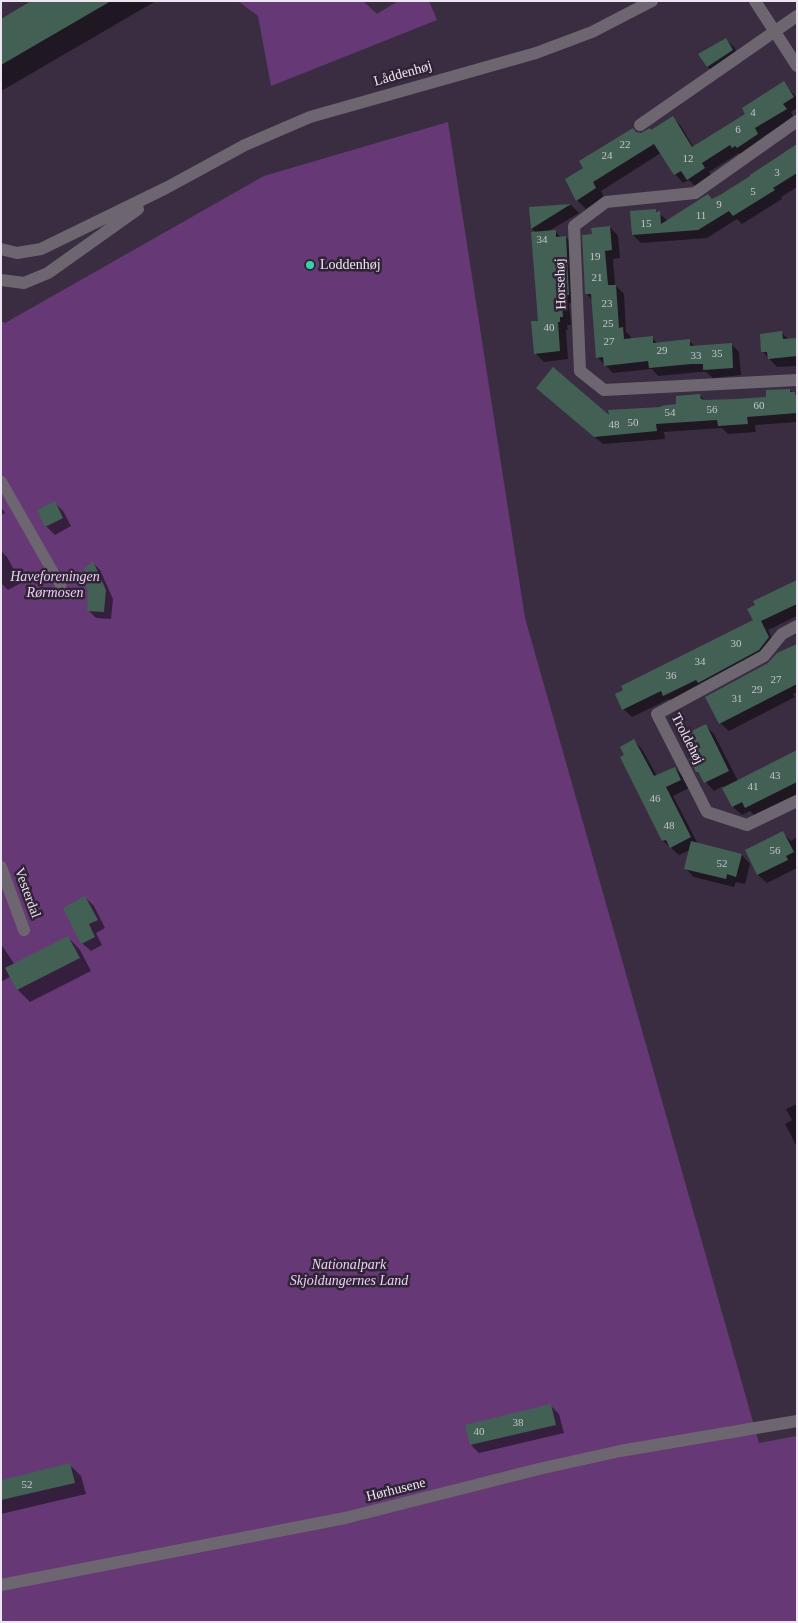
<!DOCTYPE html>
<meta charset="utf-8">
<style>
body{margin:0}
#map{position:relative;width:798px;height:1623px;overflow:hidden;background:#3b2d41;font-family:"Times New Roman",serif}
canvas{display:block}
.frame{position:absolute;inset:0;border:2px solid #eee5f2;pointer-events:none}
</style>
<div id="map">
<canvas width="798" height="1623"></canvas>
<div class="frame"></div>
</div>
<script>
const context = document.querySelector('canvas').getContext('2d');
context.lineJoin = 'round';
function fillPath(path, color) { context.fillStyle = color; context.fill(path, 'evenodd'); }
const poly = rows => new Path2D(rows.map(r => 'M' + r).join(''));
function stroke(path, color, width, dash) { context.strokeStyle = color; context.lineWidth = width; context.lineCap = dash ? 'butt' : 'round'; context.setLineDash(dash || []); context.stroke(path); }
function write(font, color, halo, rows, align = 'center') {
  context.font = font + ' "Times New Roman",serif'; context.lineWidth = 5; context.setLineDash([]); context.textBaseline = 'middle'; context.strokeStyle = halo; context.fillStyle = color; for (const [text, x, y, turn = 0] of rows) {
    context.save(); context.translate(x, y); context.rotate((+turn || 0) * Math.PI / 180); context.textAlign = isNaN(turn) ? turn : align; if (halo) context.strokeText(text, 0, 0); context.fillText(text, 0, 0); context.restore();
  }
}
fillPath(poly([
 [238,1,363,1,377,14,398,1,429,1,437,20,271,86,258,16],
 [448,122,525,618,759,1443,797,1436,797,1622,1,1622,1,321,5,323,264,176]
]), '#663976');
fillPath(poly([
 [34,1,156,1,3,90,1,88,1,20],
 [725,39,734,47,741,59,716,75,708,67,700,55],
 [784,83,797,98,797,108,791,112,794,118,763,137,766,143,741,156,739,153,709,172,713,177,696,187,689,180,683,183,675,174,661,153,601,191,604,197,586,209,577,200,566,179,636,133,641,134,651,131,673,118,681,126,694,148,747,114],
 [797,146,797,187,781,197,782,199,742,224,737,219,707,238,641,243,633,235,655,210,668,221,708,195,713,200],
 [571,205,579,213,547,232,556,232,561,238,566,237,574,246,577,303,569,303,571,325,567,325,568,330,566,330,568,359,544,362,535,353,540,322,537,233,532,229,531,208],
 [610,227,618,236,620,258,613,259,615,285,624,294,626,332,631,337,631,340,652,338,658,344,689,341,696,347,731,344,739,352,741,375,713,378,706,372,700,372,658,376,652,369,613,373,597,357,592,300,586,293,593,235],
 [782,333,789,340,797,339,797,366,777,367,762,351],
 [789,390,797,395,797,422,755,425,756,432,728,434,722,428,664,432,665,439,603,444,546,396,610,418,678,405,700,395,705,401,767,398],
 [54,502,63,511,71,526,55,535,46,526],
 [1,507,5,513,1,515],
 [1,551,7,557,21,583,8,590,1,583],
 [93,563,100,570,113,599,111,619,96,618,88,610],
 [797,580,797,616,768,630,776,646,673,704,669,699,632,717,623,709,754,621],
 [797,645,797,692,793,694,795,697,729,731,720,723,769,664],
 [706,726,714,734,738,781,797,752,797,794,754,815,750,811,742,815,733,807,723,786,714,791,697,772,697,752],
 [634,741,642,749,657,776,675,768,683,777,689,788,673,796,698,844,742,855,750,864,745,884,736,882,734,887,694,877,685,868,690,850,679,855,663,841,621,758,626,755],
 [783,833,791,841,797,837,797,868,767,883,758,875,746,851],
 [85,897,94,906,105,928,96,933,102,945,91,951,82,943],
 [68,937,80,950,91,971,30,1002,18,990,11,976,1,982,1,944,15,965],
 [797,1104,797,1147,785,1124,792,1120,786,1109],
 [551,1406,559,1414,564,1433,479,1453,471,1445],
 [70,1465,81,1476,86,1494,1,1514,1,1481]
]), '#0007');
fillPath(poly([
 [31,1,111,1,1,65,1,19],
 [726,38,733,50,707,67,698,54],
 [784,81,794,97,783,104,787,109,755,128,758,134,737,148,735,146,732,148,730,145,702,163,705,168,687,180,681,171,674,175,654,144,593,182,596,188,576,201,565,179,583,168,579,161,633,128,636,132,641,133,650,128,651,130,673,116,692,147,745,114,742,108],
 [797,144,797,173,773,188,775,190,733,216,729,211,698,230,632,235,630,211,656,209,656,212,660,211,661,224,708,194,712,199,720,195,750,176,750,175],
 [571,204,531,229,529,207],
 [610,226,612,250,605,251,608,285,616,285,619,328,623,327,624,339,653,336,653,343,690,339,690,346,732,343,733,368,703,370,703,364,691,364,649,368,648,361,604,366,603,357,596,358,591,294,585,294,582,235,592,234,591,228],
 [556,230,556,237,566,236,569,295,561,295,563,317,560,317,560,322,558,322,560,351,534,354,531,321,538,321,531,232],
 [782,331,783,339,797,338,797,356,768,359,767,352,761,352,760,334],
 [553,367,609,415,608,410,661,407,661,406,676,404,676,396,700,394,701,399,705,400,736,399,766,397,766,390,790,389,790,392,795,392,795,395,797,394,797,413,747,417,748,424,718,426,717,420,656,424,657,431,594,437,536,388],
 [55,501,63,518,45,527,37,510],
 [93,561,106,590,104,612,87,611,88,591,79,574],
 [797,580,797,604,761,621,769,637,759,650,698,683,696,680,663,696,661,691,622,710,615,694,623,690,621,686,753,620,747,609,755,605,753,601],
 [797,644,797,684,719,724,705,697,768,663,777,653],
 [706,724,729,771,704,783,698,772,696,772,689,759,691,758,689,754,695,752,686,734],
 [634,739,654,776,675,767,681,780,666,787,691,837,670,848,666,840,662,841,620,757,624,755,620,747],
 [797,750,797,782,745,808,742,802,732,807,722,788],
 [783,831,794,852,786,856,788,860,757,875,745,850],
 [691,841,742,854,736,877,727,874,726,879,684,869],
 [85,896,98,920,89,924,95,937,81,944,63,908],
 [68,936,80,958,17,990,5,968],
 [551,1404,556,1425,470,1445,465,1425],
 [70,1463,75,1483,1,1500,1,1480]
]), '#436055');
stroke(poly([
 [1,481,61,586]
]), '#6d6670', 11);
stroke(poly([
 [755,1,797,66],
 [797,121,695,193,606,202,574,226,580,371,604,390,797,380],
 [640,125,797,16],
 [797,626,782,634,764,656,657,714,707,812,747,825,797,801],
 [1,867,24,930],
 [1,1585,345,1518,539,1469,620,1451,797,1421]
]), '#6d6670', 12);
stroke(poly([
 [1,249,17,253,41,249,166,188,245,145,310,117,536,53,592,32,652,1],
 [1,280,24,283,48,273,138,209]
]), '#6d6670', 12);
for (const [x, y, r, color] of [
 [310,265,5,"#34d4a8"]
]) { const dot = new Path2D(); dot.arc(x, y, r, 0, 2 * Math.PI); context.fillStyle = color; context.fill(dot); stroke(dot, '#312336', 2); }
write('11px', '#c3c4cb', null, [
 ["4",753,113],
 ["6",738,130],
 ["22",625,145],
 ["24",607,156],
 ["12",688,159],
 ["3",777,173],
 ["5",753,192],
 ["9",719,205],
 ["11",701,216],
 ["15",646,224],
 ["34",542,240],
 ["19",595,257],
 ["21",597,278],
 ["23",607,304],
 ["25",608,324],
 ["40",549,328],
 ["27",609,342],
 ["29",662,351],
 ["35",717,354],
 ["33",696,356],
 ["60",759,406],
 ["56",712,410],
 ["54",670,413],
 ["50",633,423],
 ["48",614,425],
 ["30",736,644],
 ["34",700,662],
 ["36",671,676],
 ["27",776,680],
 ["29",757,690],
 ["31",737,699],
 ["43",775,776],
 ["41",753,787],
 ["46",655,799],
 ["48",669,826],
 ["56",775,851],
 ["52",722,864],
 ["38",518,1423],
 ["40",479,1432],
 ["52",27,1485]
]);
write('14px', '#eee5f2', '#312336', [
 ["Låddenhøj",403,74,-16],
 ["Horsehøj",561,284,-92],
 ["Troldehøj",687,739,63],
 ["Vesterdal",27,893,70],
 ["Hørhusene",396,1490,-14]
]);
write('14px', '#eee5f2', '#312336', [
 ["Loddenhøj",320,265]
], 'left');
write('italic 14px', '#ebd1f5', '#312336', [
 ["Haveforeningen",55,577],
 ["Rørmosen",55,593],
 ["Nationalpark",349,1265],
 ["Skjoldungernes Land",349,1281]
]);
</script>
